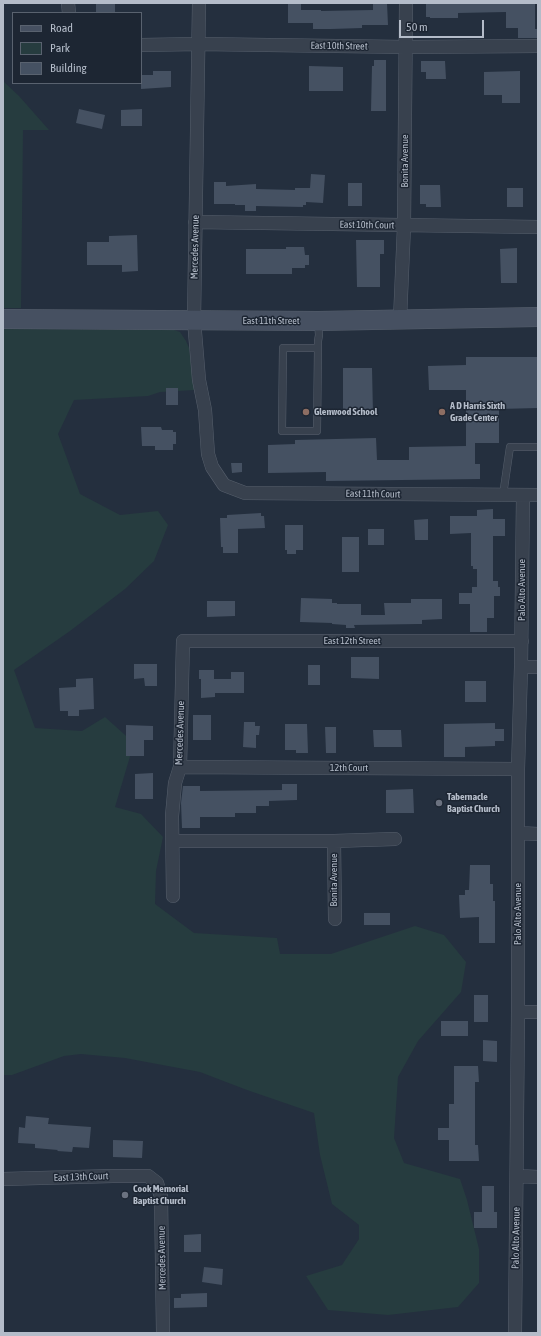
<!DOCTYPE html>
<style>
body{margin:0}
#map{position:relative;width:541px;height:1336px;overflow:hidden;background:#242f3e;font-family:"Asap Condensed",sans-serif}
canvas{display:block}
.frame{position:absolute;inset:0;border:4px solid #b4bcc9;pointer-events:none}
.legend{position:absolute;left:12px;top:12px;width:130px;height:72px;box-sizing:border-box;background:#1d2633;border:1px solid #59626f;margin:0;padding:5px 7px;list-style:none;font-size:12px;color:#b4bcc9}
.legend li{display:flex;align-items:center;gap:8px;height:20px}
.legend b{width:20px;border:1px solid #59626f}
.scale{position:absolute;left:399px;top:20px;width:85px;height:18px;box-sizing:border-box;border:2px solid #b4bcc9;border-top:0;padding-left:5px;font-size:12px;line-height:14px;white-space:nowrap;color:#b4bcc9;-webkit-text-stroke:3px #1d2633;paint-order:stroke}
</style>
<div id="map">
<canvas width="541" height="1336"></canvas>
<div class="frame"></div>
<ul class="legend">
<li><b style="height:5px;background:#465061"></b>Road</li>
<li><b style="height:11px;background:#263c3f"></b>Park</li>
<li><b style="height:11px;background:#455162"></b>Building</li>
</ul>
<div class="scale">50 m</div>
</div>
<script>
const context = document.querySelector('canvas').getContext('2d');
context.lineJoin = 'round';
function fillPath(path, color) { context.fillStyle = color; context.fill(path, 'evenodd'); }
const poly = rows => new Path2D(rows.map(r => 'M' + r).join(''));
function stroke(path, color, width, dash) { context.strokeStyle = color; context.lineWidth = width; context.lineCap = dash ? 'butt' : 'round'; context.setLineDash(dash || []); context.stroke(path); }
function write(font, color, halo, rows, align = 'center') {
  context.font = font + ' "Asap Condensed",sans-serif'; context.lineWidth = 3; context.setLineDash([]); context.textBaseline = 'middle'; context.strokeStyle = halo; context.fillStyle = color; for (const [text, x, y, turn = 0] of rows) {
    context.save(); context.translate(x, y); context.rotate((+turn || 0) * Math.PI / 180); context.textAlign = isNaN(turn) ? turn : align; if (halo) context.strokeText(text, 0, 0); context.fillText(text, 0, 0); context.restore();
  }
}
fillPath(poly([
 [3,81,19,96,49,130,23,130,21,308,3,308],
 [3,329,174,330,180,332,186,341,189,348,195,390,160,392,148,396,74,400,58,434,80,494,120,515,158,511,168,525,154,561,125,589,70,631,14,670,35,728,82,731,105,717,134,743,115,807,141,814,163,837,156,871,155,904,194,933,277,938,280,954,331,954,415,926,444,935,466,962,461,992,418,1041,398,1077,394,1138,404,1163,460,1179,467,1200,479,1249,479,1283,458,1307,388,1315,328,1310,306,1276,342,1265,359,1239,359,1225,332,1204,320,1155,314,1113,247,1090,200,1072,125,1058,81,1054,64,1056,12,1075,3,1075]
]), '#263c3f');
fillPath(poly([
 [96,3,115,3,115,13,96,13],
 [288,3,301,3,301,10,321,10,321,11,373,10,373,3,387,3,388,25,362,25,362,28,331,29,313,29,313,23,288,23],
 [426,3,535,3,535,29,538,29,538,38,518,38,518,28,506,28,506,12,458,13,458,18,430,18,430,17,426,17],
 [374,60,386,60,386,111,371,111,372,66,374,66],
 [421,61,445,61,446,79,426,79,426,72,421,72],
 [309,66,343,67,343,91,309,91],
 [153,71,171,71,171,87,141,89,141,75,153,75],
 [520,71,520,103,502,103,502,95,484,95,484,72],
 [79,109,105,115,102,129,76,123],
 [142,109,142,126,121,126,121,110],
 [311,174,325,175,323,203,306,202,306,205,303,205,303,207,256,206,256,211,245,211,245,205,235,205,235,204,214,204,214,182,226,182,226,186,256,184,256,189,295,190,295,188,310,188],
 [348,183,362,183,362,206,348,206],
 [420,185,440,185,441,207,426,207,426,204,420,204],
 [507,188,523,188,523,207,507,207],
 [137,235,138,271,122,272,122,265,87,265,87,242,109,242,109,236],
 [356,240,384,240,384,254,380,254,380,287,357,287],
 [286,247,304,247,305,255,309,255,309,265,305,265,305,268,292,268,292,274,246,274,246,249,286,249],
 [517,248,517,283,501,283,500,249],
 [466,357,538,357,538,408,499,409,499,443,475,443,475,464,480,464,480,479,326,481,326,472,268,473,268,445,295,444,295,440,376,438,377,460,409,460,409,447,466,446,466,390,429,390,428,366,466,365],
 [343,368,372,368,373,414,343,415],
 [166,388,178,388,178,405,166,405],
 [141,427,161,427,162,430,173,430,173,432,176,432,176,444,173,444,173,450,155,450,155,446,142,446],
 [231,463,242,463,242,472,232,473],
 [493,509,493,519,505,519,505,536,493,536,493,581,498,581,498,587,500,587,500,596,494,596,494,618,487,618,487,632,470,632,470,604,459,604,459,593,472,593,472,587,477,587,477,569,473,569,473,566,471,566,471,533,450,534,450,516,477,516,477,510],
 [261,513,261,516,264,516,265,528,238,529,238,553,223,553,223,547,221,547,220,518,227,518,227,515],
 [428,519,428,540,415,540,414,520],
 [285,525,303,525,303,550,296,550,296,554,287,554,287,550,285,550],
 [368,529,384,529,384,545,368,545],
 [342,537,359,537,359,572,342,572],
 [301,598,332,599,332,603,337,603,337,604,361,604,361,615,385,615,384,603,411,603,411,599,442,599,442,619,422,620,422,624,419,624,354,625,355,628,346,628,346,625,332,624,332,623,300,622],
 [207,601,235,601,235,616,207,617],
 [351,657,379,657,379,679,351,678],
 [134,664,157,664,157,686,145,686,144,678,134,679],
 [308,665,320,665,320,685,308,685],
 [199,670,214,670,214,679,231,679,231,672,244,672,244,693,215,693,215,697,201,698,201,679,199,679],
 [93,678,94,709,79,710,79,716,68,716,68,711,60,711,59,688,76,687,76,679],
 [465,681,486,681,486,702,465,702],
 [193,715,211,715,211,740,193,740],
 [244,722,255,722,255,726,260,726,259,735,256,735,256,748,243,747],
 [495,723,495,729,504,729,504,741,495,741,495,746,465,747,465,757,444,757,444,724],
 [285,724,307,724,308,753,296,753,296,750,285,750],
 [126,725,153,726,153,740,144,740,144,756,126,756],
 [325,727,336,727,336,753,326,753],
 [373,730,401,730,402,747,374,747],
 [153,773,153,799,135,799,135,774],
 [282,784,297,784,297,800,269,801,269,806,256,806,256,813,235,813,235,817,200,817,200,828,182,828,181,803,183,786,200,786,200,791,282,790],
 [413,789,414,813,386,813,386,790],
 [470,865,490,865,490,884,493,884,493,901,495,901,495,943,479,943,479,917,460,918,459,895,465,895,465,890,469,890],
 [364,913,390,913,390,925,364,925],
 [474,995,488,995,488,1022,474,1022],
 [441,1021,468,1021,468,1036,441,1036],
 [483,1040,497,1041,497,1062,483,1061],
 [454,1066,478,1066,479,1082,475,1082,475,1145,478,1145,479,1161,449,1161,449,1140,438,1140,438,1128,449,1128,449,1104,454,1104],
 [26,1116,49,1118,48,1124,91,1127,89,1148,73,1147,72,1152,57,1151,58,1150,35,1148,35,1144,18,1143,19,1127,25,1128],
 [113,1140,143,1141,142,1158,113,1157],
 [482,1186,494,1186,494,1212,497,1212,497,1228,474,1228,474,1212,482,1212],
 [201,1234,201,1252,184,1252,184,1235],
 [204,1267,223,1269,222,1285,202,1282],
 [207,1293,207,1307,174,1308,174,1298,181,1298,181,1294]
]), '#455162');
const service = poly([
 [318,348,283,348,282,431,317,431,318,348,318,341,319,335,318,321],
 [503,495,510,447,538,447]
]);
const minor = poly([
 [68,3,69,13],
 [199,3,194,320,199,380,205,410,208,454,212,467,224,485,245,493,538,495],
 [141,45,199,44,406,47,538,46],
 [195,222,538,227],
 [400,319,404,226,406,3],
 [521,667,538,667],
 [180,767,518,769],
 [518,833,538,834],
 [173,841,334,841,395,839],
 [334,841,335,919],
 [173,896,172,816,175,783,180,767,183,641,522,641],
 [518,1012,538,1012],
 [517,1176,538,1177],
 [3,1179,113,1176,148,1176,157,1183,161,1197,163,1333],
 [515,1333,518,1012,518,769,521,667,523,495]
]);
const secondary = poly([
 [3,319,318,321,538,317]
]);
stroke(service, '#565f6c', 8);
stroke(minor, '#565f6c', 14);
stroke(secondary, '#565f6c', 20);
stroke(service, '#38414e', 7);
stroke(minor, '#38414e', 13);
stroke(secondary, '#465061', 19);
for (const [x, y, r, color] of [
 [306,412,4,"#8d6e63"],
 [442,412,4,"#8d6e63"],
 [439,803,4,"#6b7280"],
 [125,1195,4,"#6b7280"]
]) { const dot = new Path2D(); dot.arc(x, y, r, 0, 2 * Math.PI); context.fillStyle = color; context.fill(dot); stroke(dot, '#1d2633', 1.5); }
write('10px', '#b4bcc9', '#1d2633', [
 ["East 10th Street",339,46,1],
 ["Bonita Avenue",405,161,-90],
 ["East 10th Court",367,225,1],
 ["Mercedes Avenue",195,247,-89],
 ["East 11th Street",271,321],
 ["East 11th Court",373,494,1],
 ["Palo Alto Avenue",522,590,-90],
 ["East 12th Street",352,641],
 ["Mercedes Avenue",180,733,-88],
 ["12th Court",349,768],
 ["Bonita Avenue",334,880,-90],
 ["Palo Alto Avenue",518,914,-90],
 ["East 13th Court",81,1177,-2],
 ["Palo Alto Avenue",516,1238,-89],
 ["Mercedes Avenue",162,1258,-91]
]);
write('bold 10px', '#b4bcc9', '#1d2633', [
 ["A D Harris Sixth",450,406],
 ["Grade Center",450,418],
 ["Glenwood School",314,412],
 ["Tabernacle",447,797],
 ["Baptist Church",447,809],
 ["Cook Memorial",133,1189],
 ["Baptist Church",133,1201]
], 'left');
</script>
